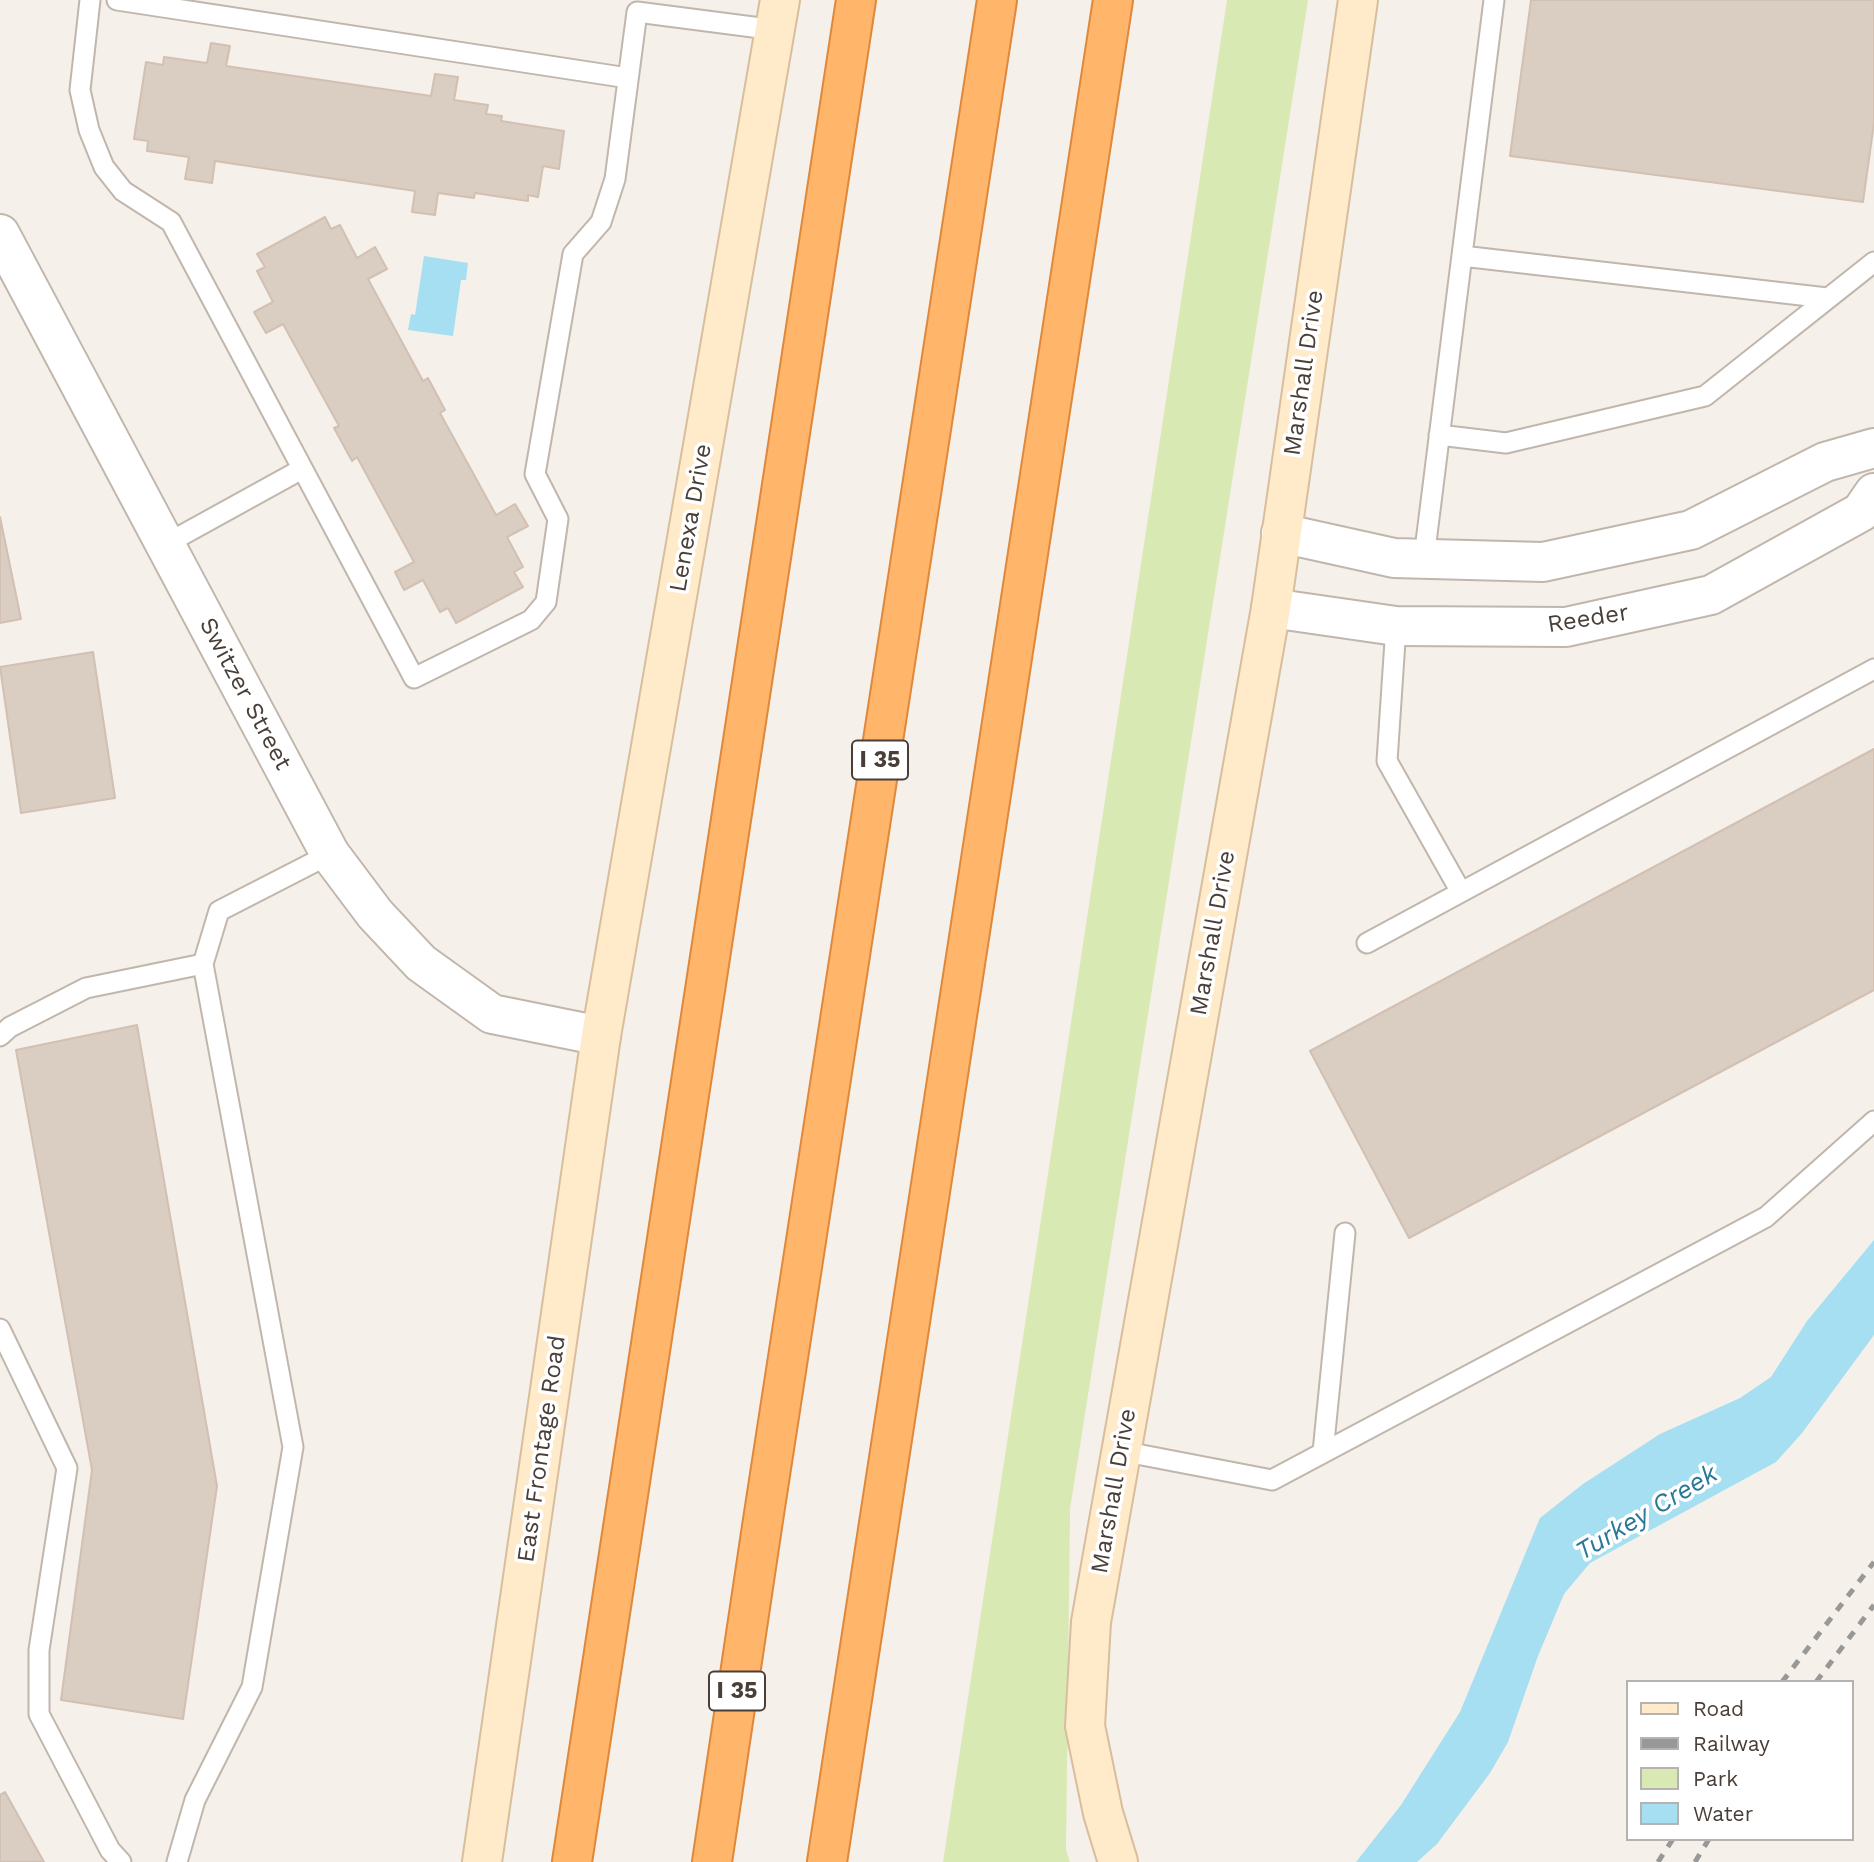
<!DOCTYPE html>
<style>
body{margin:0}
#map{position:relative;width:1874px;height:1862px;overflow:hidden;background:#f5f0ea;font-family:"Work Sans",sans-serif}
canvas{display:block}
.legend{position:absolute;left:1626px;top:1680px;width:228px;height:161px;box-sizing:border-box;background:#fff;border:2px solid #b6b2af;margin:0;padding:9px 12px;list-style:none;font-size:21px;color:#493f38}
.legend li{display:flex;align-items:center;gap:14px;height:35px}
.legend b{width:35px;border:2px solid #b6b2af}
</style>
<div id="map">
<canvas width="1874" height="1862"></canvas>
<ul class="legend">
<li><b style="height:9px;background:#ffeaca"></b>Road</li>
<li><b style="height:9px;background:#989898"></b>Railway</li>
<li><b style="height:19px;background:#d9e9b3"></b>Park</li>
<li><b style="height:19px;background:#a6dff1"></b>Water</li>
</ul>
</div>
<script>
const context = document.querySelector('canvas').getContext('2d');
context.lineJoin = 'round';
function fillPath(path, color) { context.fillStyle = color; context.fill(path, 'evenodd'); }
const poly = rows => new Path2D(rows.map(r => 'M' + r).join(''));
function stroke(path, color, width, dash) { context.strokeStyle = color; context.lineWidth = width; context.lineCap = dash ? 'butt' : 'round'; context.setLineDash(dash || []); context.stroke(path); }
function write(font, color, halo, rows, align = 'center') {
  context.font = font + ' "Work Sans",sans-serif'; context.lineWidth = 7; context.setLineDash([]); context.textBaseline = 'middle'; context.strokeStyle = halo; context.fillStyle = color; for (const [text, x, y, turn = 0] of rows) {
    context.save(); context.translate(x, y); context.rotate((+turn || 0) * Math.PI / 180); context.textAlign = isNaN(turn) ? turn : align; if (halo) context.strokeText(text, 0, 0); context.fillText(text, 0, 0); context.restore();
  }
}
fillPath(poly([
 [1227,0,1308,0,1070,1509,1066,1850,1070,1862,943,1862]
]), '#d9e9b3');
fillPath(poly([
 [424,256,468,263,466,280,461,280,453,336,408,330,411,314,415,315],
 [1874,1240,1874,1335,1802,1433,1776,1462,1590,1563,1564,1594,1538,1656,1508,1742,1490,1773,1437,1844,1417,1862,1356,1862,1401,1805,1460,1712,1540,1518,1583,1484,1660,1434,1740,1398,1771,1377,1807,1321]
]), '#a6dff1');
const building = poly([
 [1531,0,1874,0,1874,123,1863,202,1510,156,1531,0],
 [211,43,230,46,226,66,431,96,435,74,458,77,454,100,488,105,486,114,502,116,501,121,564,131,559,169,543,166,538,197,528,195,528,201,475,193,474,198,438,193,435,215,412,212,415,191,215,161,212,183,185,179,189,157,147,151,148,141,134,139,146,62,163,65,164,57,207,63,211,43],
 [325,217,331,229,340,225,357,258,375,247,387,269,368,279,423,381,428,378,445,410,440,413,496,515,515,504,528,526,507,537,523,567,514,572,523,587,456,623,448,608,440,612,423,580,404,590,395,572,414,562,357,457,352,461,334,428,339,426,283,324,266,333,254,312,273,302,257,271,265,267,257,254,325,217],
 [0,517,21,619,0,623,0,517],
 [93,652,115,798,21,813,0,667,93,652],
 [1874,749,1874,990,1409,1238,1310,1051,1874,749],
 [137,1025,217,1486,183,1719,61,1700,92,1470,16,1050,137,1025],
 [5,1792,44,1862,0,1862,0,1795,5,1792]
]);
fillPath(building, '#dacdc2');
stroke(building, '#d2c0b2', 2);
const lane = poly([
 [90,0,80,90,89,130,104,167,123,191,171,222,414,678,531,620,546,602,558,519,535,474,573,254,601,222,615,179,637,12,776,30],
 [117,0,628,78],
 [1462,256,1827,298],
 [1439,435,1506,443,1705,396,1874,262],
 [166,544,302,469],
 [1424,558,1494,0],
 [1396,626,1387,761,1461,892],
 [1367,943,1874,669],
 [0,1036,10,1027,86,988,203,964],
 [0,1329,67,1468,39,1650,39,1714,110,1850,121,1862],
 [1121,1451,1272,1480,1766,1217,1874,1121],
 [1323,1452,1345,1233],
 [177,1862,195,1800,252,1687,293,1447,203,964,219,911,330,854]
]);
const street = poly([
 [0,234,330,854,375,914,421,963,492,1014,601,1036],
 [1281,533,1394,558,1543,562,1691,530,1825,462,1874,448],
 [1271,608,1396,626,1566,627,1711,595,1861,512,1874,493]
]);
const secondary = poly([
 [482,1862,601,1036,780,0],
 [1118,1862,1103,1813,1085,1726,1091,1622,1271,608,1358,0]
]);
const highway = poly([
 [572,1862,856,0],
 [712,1862,763,1520,997,0],
 [827,1862,1113,0]
]);
stroke(lane, '#c1b6ac', 23);
stroke(street, '#c1b6ac', 42);
stroke(secondary, '#d8be9c', 42);
stroke(highway, '#df883a', 42);
stroke(lane, '#fff', 19);
stroke(street, '#fff', 38);
stroke(secondary, '#ffeaca', 38);
stroke(highway, '#ffb66b', 38);
stroke(poly([
 [1782,1682,1874,1562],
 [1816,1682,1874,1605],
 [1658,1862,1673,1839],
 [1695,1862,1709,1839]
]), '#989898', 5, [9, 9]);
for (const [x, y, w] of [
 [880,760,56],
 [737,1691,56]
]) { const box = new Path2D(); box.roundRect(x - w / 2, y - 19.5, w, 39, 5); context.fillStyle = '#fff'; context.fill(box); stroke(box, '#493f38', 2); }
write('bold 23px', '#493f38', null, [
 ["I 35",880,760],
 ["I 35",737,1691]
]);
write('24px', '#493f38', '#fff', [
 ["Marshall Drive",1304,373,-82],
 ["Lenexa Drive",691,518,-80],
 ["Reeder",1588,619,-9],
 ["Switzer Street",245,694,62],
 ["Marshall Drive",1213,933,-80],
 ["East Frontage Road",542,1449,-82],
 ["Marshall Drive",1114,1491,-80]
]);
write('italic 26px', '#297996', '#fff', [
 ["Turkey Creek",1647,1513,-31]
]);
</script>
